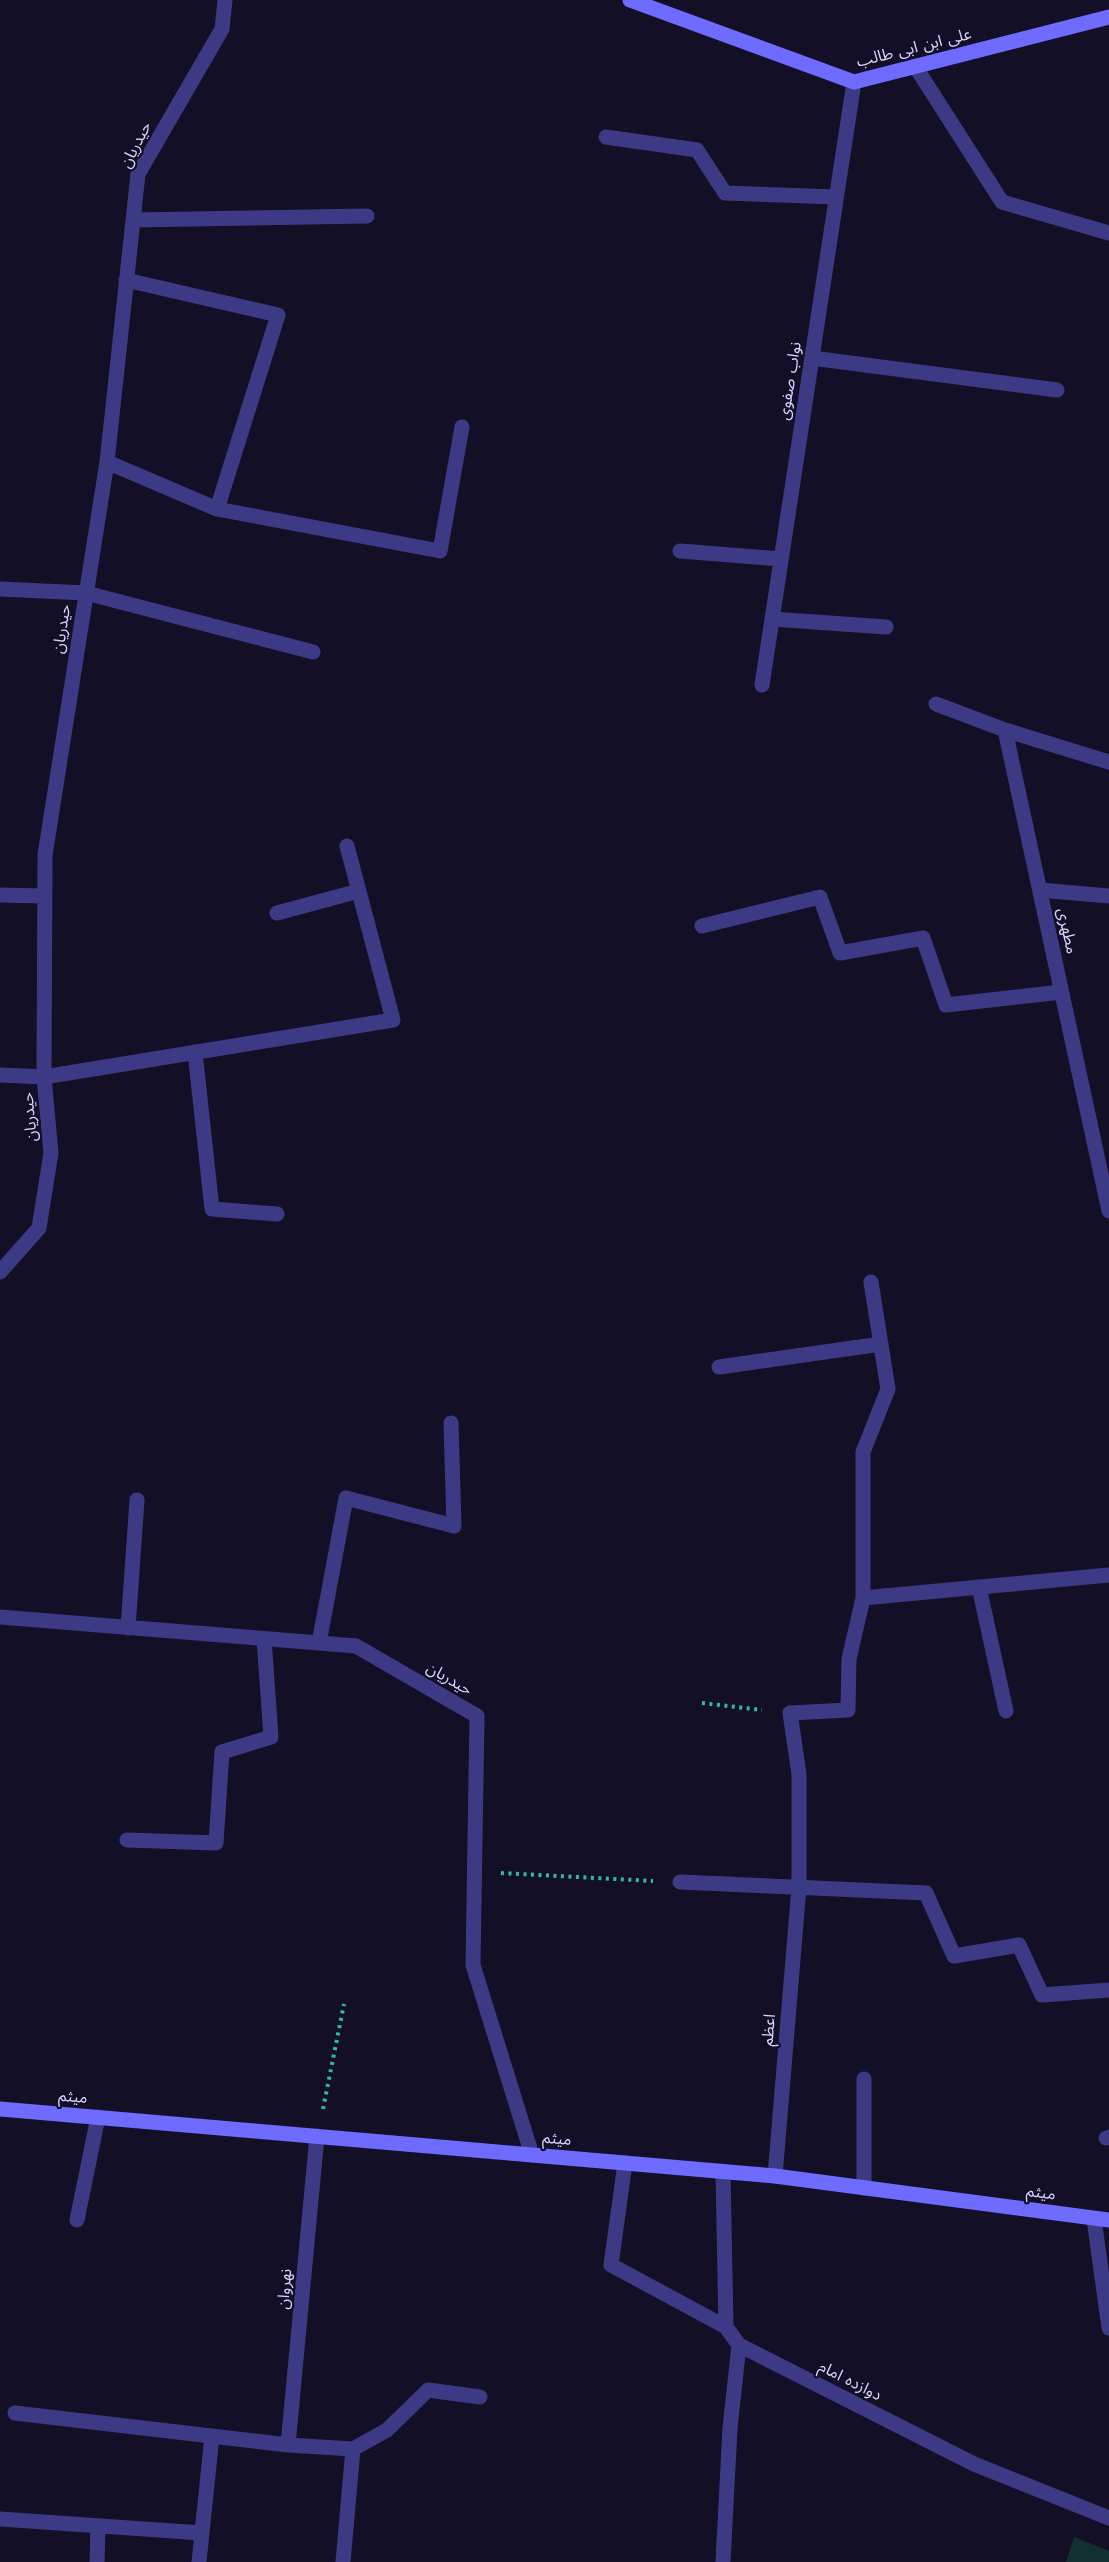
<!DOCTYPE html>
<meta charset="utf-8">
<style>
body{margin:0}
canvas{display:block;background:#130f26}
</style>
<canvas width="1109" height="2562"></canvas>
<script>
const context = document.querySelector('canvas').getContext('2d');
context.lineJoin = 'round';
function fillPath(path, color) { context.fillStyle = color; context.fill(path, 'evenodd'); }
const poly = rows => new Path2D(rows.map(r => 'M' + r).join(''));
function stroke(path, color, width, dash) { context.strokeStyle = color; context.lineWidth = width; context.lineCap = dash ? 'butt' : 'round'; context.setLineDash(dash || []); context.stroke(path); }
function write(font, color, halo, rows, align = 'center') {
  context.font = font + ' "Work Sans","Noto Sans Arabic",sans-serif'; context.lineWidth = 4.5; context.setLineDash([]); context.textBaseline = 'middle'; context.strokeStyle = halo; context.fillStyle = color; for (const [text, x, y, turn = 0] of rows) {
    context.save(); context.translate(x, y); context.rotate((+turn || 0) * Math.PI / 180); context.textAlign = isNaN(turn) ? turn : align; if (halo) context.strokeText(text, 0, 0); context.fillText(text, 0, 0); context.restore();
  }
}
fillPath(poly([
 [1074,2537,1109,2551,1109,2562,1066,2562]
]), '#12302f');
stroke(poly([
 [702,1703,762,1710],
 [501,1873,653,1881],
 [323,2109,344,2004]
]), '#2fb8b0', 4, [3, 4.5]);
stroke(poly([
 [915,66,1002,202,1109,233],
 [606,137,697,150,725,193,836,197],
 [133,220,367,216],
 [126,280,278,315,217,509],
 [812,358,1057,390],
 [107,462,217,509,440,551,462,427],
 [680,551,781,559],
 [0,589,86,593,313,652],
 [772,619,886,627],
 [762,685,854,82],
 [936,704,1005,730,1109,1211],
 [1005,730,1109,762],
 [1040,890,1109,896],
 [0,895,44,896],
 [277,913,359,891],
 [702,926,820,897,840,953,923,938,946,1005,1061,992],
 [195,1052,212,1209,277,1214],
 [0,1075,44,1077,393,1020,347,846],
 [0,1272,39,1228,51,1153,44,1077,45,855,107,462,138,174,222,29,225,0],
 [719,1367,881,1344],
 [979,1587,1006,1711],
 [863,1598,1109,1575],
 [0,1617,356,1646,477,1716,473,1965,532,2155],
 [128,1628,137,1500],
 [319,1643,346,1498,454,1526,451,1423],
 [127,1840,216,1843,222,1752,271,1737,264,1639],
 [680,1882,926,1893,954,1956,1019,1945,1042,1995,1109,1990],
 [1106,2138,1109,2137],
 [625,2163,611,2265,726,2327],
 [723,2172,726,2327,739,2345,974,2464,1109,2518],
 [775,2176,799,1887,799,1774,790,1713,848,1710,849,1659,863,1598,863,1452,888,1389,871,1282],
 [864,2188,864,2079],
 [1094,2219,1109,2328],
 [77,2220,98,2117],
 [15,2413,288,2445,353,2449,343,2562],
 [288,2445,317,2136],
 [353,2449,387,2430,428,2390,480,2397],
 [0,2519,202,2533],
 [97,2562,98,2526],
 [199,2562,212,2436],
 [723,2562,730,2428,739,2345]
]), '#3d3a85', 15);
stroke(poly([
 [630,0,854,82,1109,17],
 [0,2109,775,2176,1109,2220]
]), '#6f6bff', 15);
write('16px', '#d9d4ff', '#130f26', [
 ["علی ابن ابی طالب",914,48,-14],
 ["حیدریان",136,145,-63],
 ["نواب صفوی",790,381,-81],
 ["حیدریان",62,629,-81],
 ["مطهری",1067,931,78],
 ["حیدریان",30,1117,-95],
 ["حیدریان",449,1679,30],
 ["اعظم",769,2030,-85],
 ["میثم",73,2097,5],
 ["میثم",557,2139,5],
 ["میثم",1041,2193,7],
 ["نهروان",285,2289,-85],
 ["دوازده امام",850,2381,27]
]);
</script>
